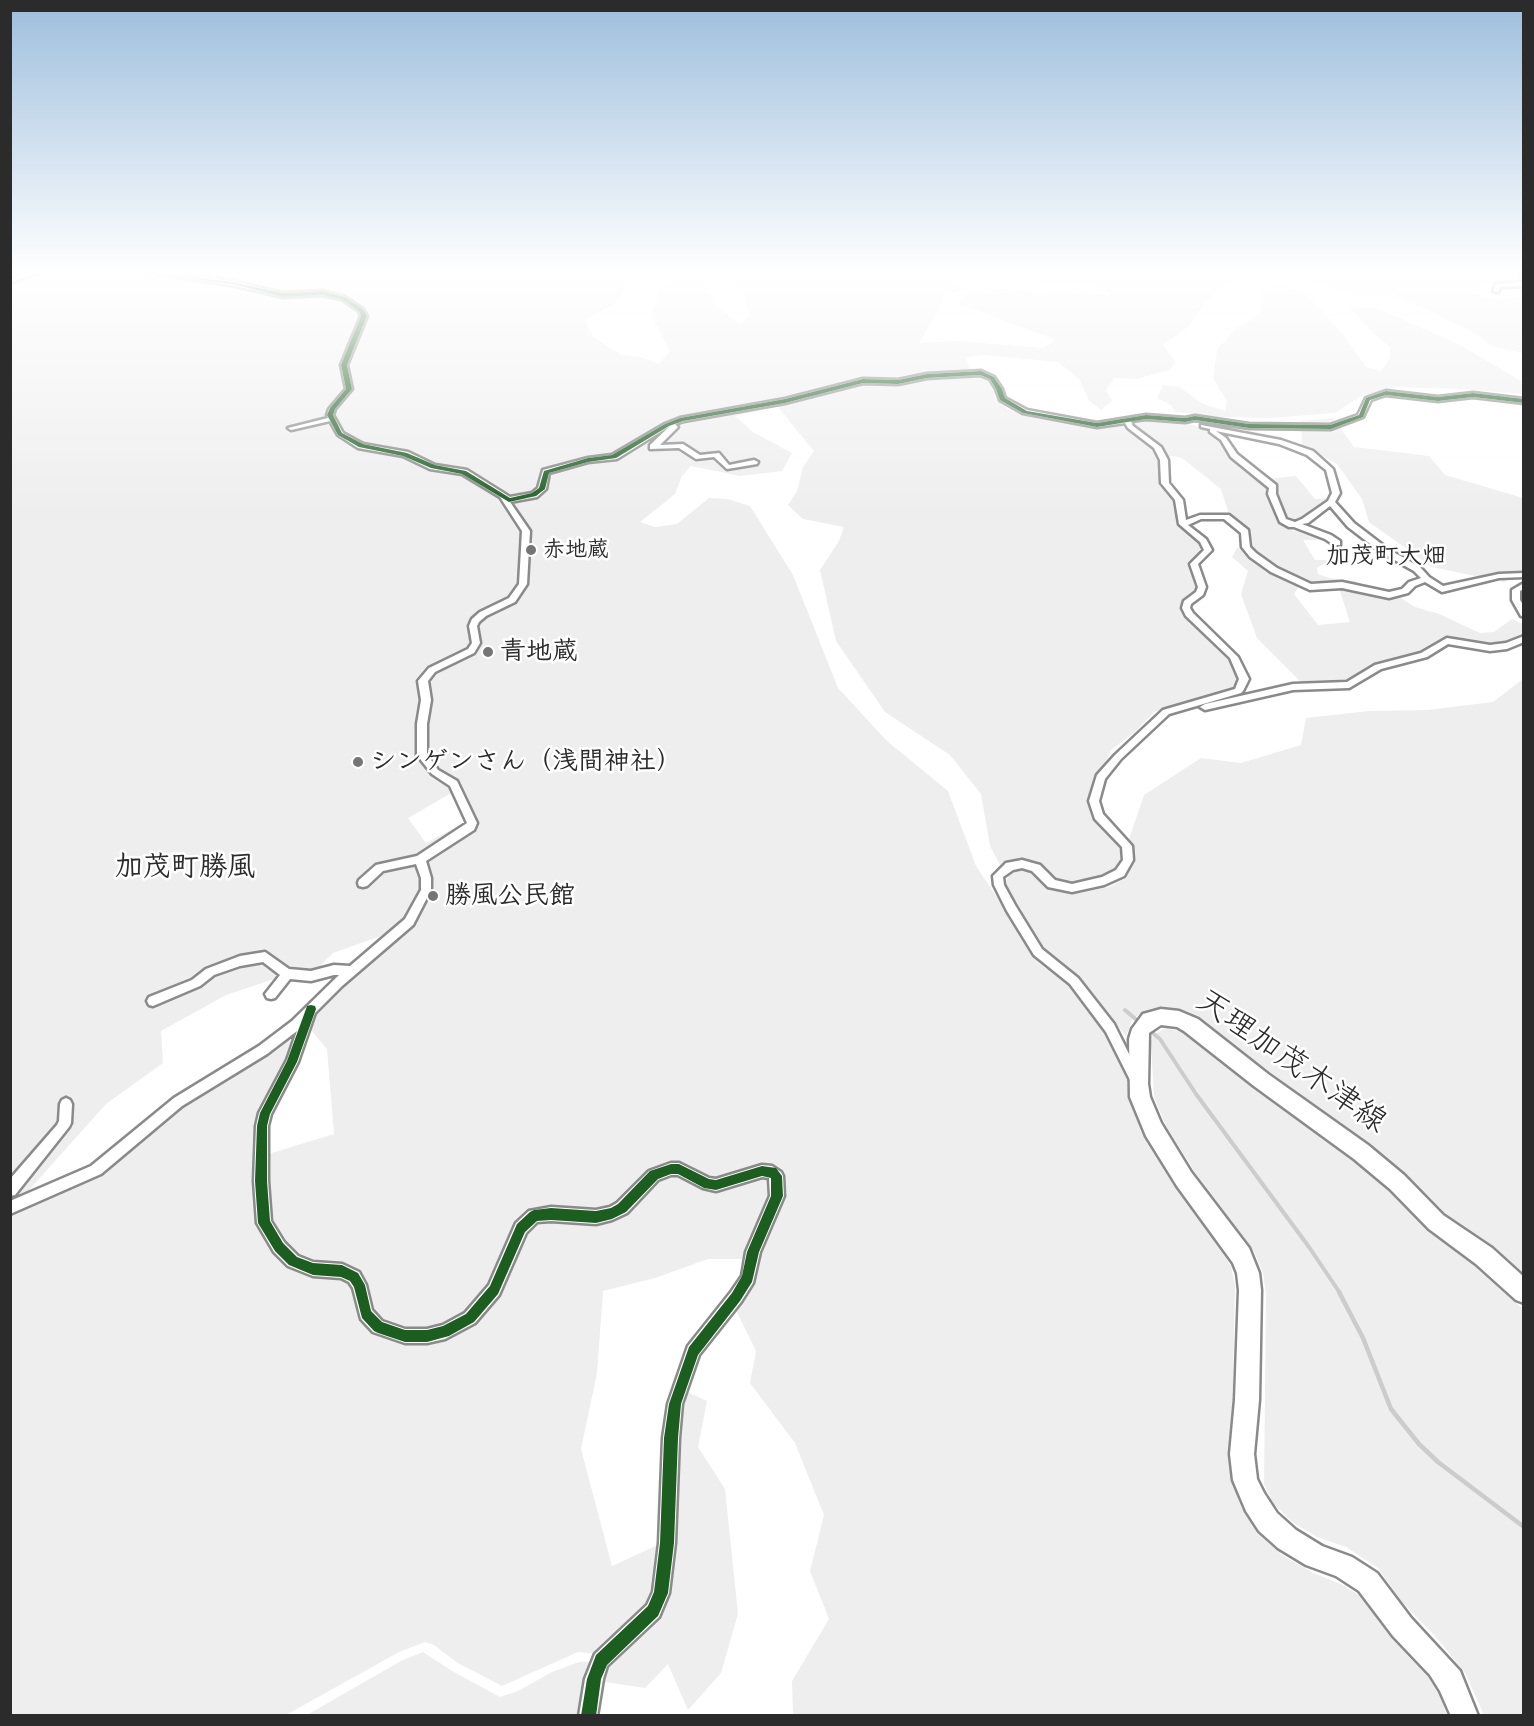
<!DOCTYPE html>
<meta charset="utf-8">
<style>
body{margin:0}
#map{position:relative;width:1534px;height:1726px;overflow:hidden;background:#fff;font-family:Caveat,sans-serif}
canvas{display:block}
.frame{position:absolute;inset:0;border:12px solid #2b2b2b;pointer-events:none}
</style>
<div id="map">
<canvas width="1534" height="1726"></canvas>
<div class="frame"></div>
</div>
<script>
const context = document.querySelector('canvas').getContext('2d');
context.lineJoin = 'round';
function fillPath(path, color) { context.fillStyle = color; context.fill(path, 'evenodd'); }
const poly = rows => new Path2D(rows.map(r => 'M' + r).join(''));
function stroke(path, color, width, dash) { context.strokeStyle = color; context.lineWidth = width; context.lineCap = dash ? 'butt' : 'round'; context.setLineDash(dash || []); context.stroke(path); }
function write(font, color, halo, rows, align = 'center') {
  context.font = font + ' Caveat,"Klee One",sans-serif'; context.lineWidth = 5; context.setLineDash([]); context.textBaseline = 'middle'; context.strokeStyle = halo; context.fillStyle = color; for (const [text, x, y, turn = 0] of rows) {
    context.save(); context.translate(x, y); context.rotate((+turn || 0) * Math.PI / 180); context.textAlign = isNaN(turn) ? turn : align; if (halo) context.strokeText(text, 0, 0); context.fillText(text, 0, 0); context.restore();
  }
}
fillPath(poly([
 [10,273,621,273,627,277,620,300,585,321,593,337,622,355,641,357,658,364,670,352,652,316,660,288,682,273,698,275,717,306,740,324,750,316,742,291,725,273,940,273,967,289,944,294,934,318,919,343,958,341,1043,348,1056,340,959,304,969,292,985,288,1112,295,1105,290,1084,284,1017,279,990,273,1238,273,1234,281,1220,287,1205,303,1188,327,1163,345,1176,362,1170,370,1136,379,1114,378,1106,390,1112,401,1101,410,1089,401,1080,380,1058,362,985,355,966,357,971,374,980,375,990,381,995,398,1010,411,1035,418,1092,427,1125,425,1151,445,1160,460,1162,483,1176,502,1180,522,1203,547,1203,553,1192,559,1190,567,1196,590,1184,604,1184,614,1213,638,1234,663,1240,675,1238,686,1234,690,1177,704,1154,712,1135,732,1111,750,1107,760,1097,773,1089,798,1093,817,1115,840,1122,854,1119,867,1109,875,1073,883,1063,882,1051,878,1034,864,1022,860,1014,860,1000,865,990,846,981,794,950,755,885,712,836,641,820,570,839,541,844,527,803,519,788,505,797,491,803,467,814,451,777,406,735,416,753,432,792,453,782,471,740,476,691,466,682,476,675,494,640,522,655,527,677,524,709,498,728,499,750,506,793,575,838,688,887,741,948,791,976,866,1023,936,1034,958,1045,968,1061,975,1081,995,1098,1018,1110,1039,1127,1080,1128,1097,1141,1132,1231,1266,1235,1286,1231,1479,1241,1507,1258,1533,1282,1555,1313,1573,1341,1584,1360,1596,1393,1640,1428,1677,1436,1688,1447,1715,793,1715,792,1681,829,1619,810,1571,824,1515,795,1443,750,1383,756,1351,734,1306,752,1279,757,1254,781,1197,780,1174,774,1168,761,1167,716,1181,680,1165,671,1165,651,1172,619,1205,611,1210,596,1212,552,1210,533,1212,520,1222,491,1288,483,1299,461,1320,427,1332,407,1331,381,1323,373,1317,367,1305,363,1282,351,1269,315,1264,304,1261,289,1251,269,1220,265,1155,334,1134,327,1049,310,1029,315,1016,326,1001,403,936,412,924,430,890,430,877,425,860,474,828,477,823,456,783,437,771,424,755,424,724,428,700,425,680,433,671,473,651,478,643,475,626,477,621,491,611,510,603,523,589,526,581,529,535,522,521,510,507,506,496,467,471,435,466,407,452,363,445,355,446,404,456,425,467,455,473,471,479,500,500,523,531,521,581,519,589,507,601,481,613,472,621,470,627,473,643,469,650,430,669,420,681,423,701,419,724,419,756,426,768,451,786,455,791,408,818,426,843,468,821,468,826,416,859,422,879,422,890,405,921,395,931,333,953,307,979,280,977,226,995,161,1031,163,1063,106,1104,21,1199,11,1203],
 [1295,273,1498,273,1497,283,1474,287,1472,294,1498,300,1523,297,1523,353,1491,346,1477,334,1393,294,1346,294],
 [1278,284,1307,295,1345,337,1366,367,1381,371,1390,358,1390,347,1376,336,1349,307,1375,307,1460,345,1523,382,1523,394,1460,389,1396,387,1361,396,1335,413,1271,418,1218,417,1175,412,1171,405,1157,398,1163,385,1179,387,1203,404,1225,411,1227,401,1213,378,1217,350,1236,329,1262,312,1262,293],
 [1333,418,1354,447,1429,456,1445,475,1523,498,1523,573,1504,582,1432,567,1369,522,1362,499,1337,464,1302,445,1301,421],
 [1141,420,1186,423,1202,428,1216,436,1269,486,1269,496,1277,519,1289,530,1309,532,1324,540,1303,540,1315,560,1330,560,1317,568,1318,574,1329,578,1355,581,1367,588,1311,585,1261,560,1250,547,1249,533,1230,518,1221,489,1182,458,1174,456,1165,457,1132,426,1132,421],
 [1296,476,1315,499,1332,498,1330,504,1318,507,1315,512,1294,523,1286,521,1266,479],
 [1237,548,1243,549,1250,557,1271,571,1300,585,1294,594,1318,625,1350,622,1339,588,1399,597,1415,607,1439,614,1480,633,1494,632,1512,619,1523,624,1523,636,1492,646,1446,639,1434,643,1420,653,1378,664,1351,679,1340,683,1304,685,1257,638,1241,594,1248,571,1232,557],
 [1523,679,1523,1277,1491,1248,1443,1214,1406,1175,1368,1144,1190,1013,1165,1007,1149,1009,1133,1018,1126,1036,1087,989,1041,945,1005,886,1009,875,1020,870,1028,872,1050,888,1062,892,1079,893,1109,887,1126,878,1134,862,1133,851,1128,842,1144,795,1201,758,1241,763,1301,745,1306,718,1369,711,1427,710,1493,702],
 [303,1025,257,1141,275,1250,350,1280,376,1332,464,1328,525,1230,538,1219,596,1221,656,1178,678,1173,707,1188,762,1175,770,1176,773,1195,747,1259,708,1259,655,1278,603,1291,597,1373,581,1449,612,1566,662,1543,656,1591,649,1607,598,1654,578,1652,502,1686,456,1662,434,1645,425,1642,399,1652,286,1715,11,1716,11,1213,98,1174,165,1116],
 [1166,1028,1184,1033,1253,1088,1354,1161,1388,1189,1429,1232,1476,1266,1523,1309,1523,1715,1484,1715,1465,1673,1436,1637,1400,1600,1378,1568,1346,1547,1317,1537,1292,1522,1273,1503,1264,1484,1266,1294,1263,1273,1254,1252,1196,1174,1166,1126,1154,1097,1151,1043,1153,1035],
 [683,1390,707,1401,698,1447,725,1489,738,1614,721,1673,688,1710,668,1664,645,1688,599,1681,605,1663,657,1615,675,1438],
 [423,1652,452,1671,500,1697,518,1691,552,1672,579,1662,592,1662,583,1715,305,1716,401,1661]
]), '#eee');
stroke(poly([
 [1125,1010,1139,1022],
 [1149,1030,1160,1039,1196,1094,1309,1247,1340,1293]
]), '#ccc', 4);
stroke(poly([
 [1339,1292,1363,1338,1391,1409,1419,1444,1438,1462,1524,1527]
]), '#ccc', 4.5);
const minor = poly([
 [28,273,36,273,10,283,10,279,28,273],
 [150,273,164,273,232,281,283,293,322,291,345,297,363,309,367,316,347,365,352,389,335,409,333,415,343,433,363,444,408,452,435,465,467,470,510,497,532,493,538,488,543,470,588,458,612,455,665,424,680,418,785,399,863,379,898,380,927,374,981,371,994,377,1002,389,1005,398,1027,410,1097,423,1146,415,1185,418,1195,416,1249,424,1330,425,1358,415,1366,398,1386,391,1438,397,1473,393,1524,399,1524,403,1473,397,1438,401,1386,395,1371,400,1363,417,1331,429,1249,428,1195,420,1185,422,1146,419,1131,421,1133,426,1161,447,1168,460,1169,483,1183,500,1186,520,1200,515,1229,515,1248,530,1250,547,1256,553,1277,568,1311,584,1342,582,1389,592,1402,589,1409,582,1421,578,1414,571,1382,553,1348,527,1330,506,1308,523,1302,524,1331,535,1340,541,1340,545,1334,545,1325,539,1294,527,1289,527,1280,522,1268,494,1269,488,1231,457,1221,440,1210,432,1210,429,1201,427,1201,425,1281,440,1313,451,1333,469,1340,493,1335,502,1354,523,1388,549,1420,567,1429,577,1443,586,1499,574,1524,573,1524,577,1499,578,1442,592,1425,582,1415,586,1408,593,1389,598,1342,588,1310,590,1271,572,1250,557,1242,547,1241,533,1224,519,1201,519,1188,525,1206,539,1212,550,1198,564,1206,587,1203,595,1191,604,1190,608,1193,613,1238,657,1249,679,1243,691,1241,693,1169,714,1121,759,1105,779,1099,801,1103,814,1132,846,1133,860,1124,876,1104,885,1072,892,1048,887,1032,871,1022,868,1013,870,1003,877,1004,885,1015,905,1042,949,1078,978,1114,1024,1141,1078,1139,1082,1135,1084,1131,1082,1106,1032,1070,984,1034,955,1007,911,994,885,993,876,1006,863,1022,860,1040,865,1055,880,1072,884,1102,877,1116,870,1123,860,1122,847,1095,819,1089,801,1097,775,1115,755,1163,710,1235,689,1239,679,1230,658,1186,616,1182,608,1184,601,1196,592,1198,587,1190,564,1204,550,1200,542,1179,524,1175,500,1161,483,1160,460,1154,448,1128,428,1125,423,1097,427,1023,413,1000,400,996,389,990,379,980,375,927,378,898,384,863,383,785,403,684,421,675,424,678,427,660,445,683,444,700,455,719,453,729,465,754,460,758,462,757,464,727,469,714,457,696,459,679,448,650,449,650,445,670,426,617,459,588,462,549,473,546,489,537,497,510,502,530,531,527,584,515,602,486,616,479,622,477,626,480,643,474,653,435,672,428,681,431,700,427,724,427,754,438,770,457,781,477,823,474,830,426,861,431,878,431,890,413,925,342,986,315,1013,298,1062,271,1114,268,1126,268,1181,271,1221,284,1242,298,1256,313,1262,342,1264,359,1272,366,1285,372,1310,382,1321,405,1329,427,1329,443,1325,465,1313,489,1285,516,1223,529,1211,551,1207,596,1210,610,1207,617,1203,649,1171,671,1163,679,1163,709,1178,716,1179,762,1165,772,1166,781,1172,783,1176,784,1196,760,1252,753,1283,741,1302,699,1355,682,1404,679,1438,675,1543,669,1593,659,1617,607,1666,603,1679,597,1716,579,1716,585,1679,595,1654,647,1605,653,1592,659,1543,663,1438,668,1404,688,1346,731,1292,742,1276,746,1252,770,1196,769,1178,762,1177,716,1191,703,1188,678,1175,671,1175,658,1180,627,1213,612,1220,596,1224,551,1221,537,1222,526,1233,499,1295,475,1323,445,1339,427,1343,405,1343,373,1332,361,1319,353,1288,349,1282,341,1278,313,1276,288,1266,274,1252,257,1223,254,1181,256,1126,259,1113,287,1060,297,1031,267,1054,182,1106,101,1174,10,1214,10,1201,91,1166,174,1098,259,1046,292,1021,339,975,334,975,311,981,290,979,275,998,271,999,267,998,265,994,280,975,263,962,240,966,214,975,200,986,153,1006,149,1005,147,1001,149,997,192,980,206,969,240,956,265,952,289,969,311,971,334,965,350,966,405,919,421,890,421,878,416,864,383,871,367,886,363,887,359,886,358,883,359,880,376,865,417,856,467,823,450,786,432,774,417,755,417,724,421,700,418,681,429,668,468,649,472,643,469,626,472,619,480,612,509,598,519,584,522,531,500,497,462,474,430,469,403,456,358,448,338,435,330,421,291,430,288,428,328,418,327,415,329,409,346,389,341,365,361,316,359,311,341,299,322,295,283,297,232,285,150,273],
 [1216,431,1279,444,1307,455,1326,470,1332,493,1328,501,1302,519,1295,522,1286,519,1276,494,1276,485,1237,454,1226,438,1216,431],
 [1524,282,1524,286,1500,287,1498,292,1493,291,1496,284,1524,282],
 [1524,583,1524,589,1520,591,1520,600,1524,606,1524,617,1521,616,1512,600,1512,590,1524,583],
 [1524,636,1524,642,1507,649,1490,651,1448,644,1427,657,1381,669,1349,688,1293,690,1205,710,1200,707,1205,704,1293,684,1347,682,1375,665,1421,653,1447,638,1490,645,1506,643,1524,636],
 [66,1098,70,1100,72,1104,71,1123,69,1127,15,1195,10,1196,10,1179,57,1125,59,1121,60,1104,62,1100,66,1098]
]);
const primary = poly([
 [1519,273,1524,273,1524,277,1521,276,1519,273],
 [1161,1009,1179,1011,1198,1019,1268,1074,1368,1145,1404,1175,1443,1215,1492,1248,1524,1277,1524,1303,1516,1300,1476,1264,1429,1229,1390,1189,1354,1159,1254,1086,1184,1031,1177,1027,1161,1025,1149,1033,1148,1084,1150,1097,1161,1123,1191,1172,1249,1248,1259,1273,1261,1290,1259,1400,1254,1454,1257,1479,1264,1493,1277,1513,1296,1530,1322,1546,1352,1557,1377,1573,1411,1618,1460,1671,1478,1716,1451,1716,1440,1691,1430,1675,1393,1636,1359,1591,1336,1576,1306,1565,1278,1548,1259,1531,1246,1511,1233,1480,1230,1454,1235,1400,1239,1290,1237,1273,1233,1263,1177,1186,1146,1136,1130,1097,1129,1039,1132,1029,1143,1014,1161,1009]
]);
stroke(minor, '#8a8a8a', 5);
stroke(primary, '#8a8a8a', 5);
fillPath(minor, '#fff');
fillPath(primary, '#fff');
fillPath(poly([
 [151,273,162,273,232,282,283,293,322,291,345,297,363,309,367,316,347,365,352,389,335,409,333,415,342,433,363,444,407,453,435,465,466,471,510,498,532,493,539,488,544,471,588,458,612,455,665,424,680,418,785,399,863,379,898,380,927,374,981,371,994,377,1002,389,1005,398,1027,411,1097,423,1146,415,1185,418,1195,416,1249,424,1330,425,1359,415,1366,398,1386,391,1438,397,1473,393,1524,399,1524,403,1473,397,1438,401,1386,395,1370,400,1363,417,1331,429,1249,428,1195,420,1185,422,1146,419,1097,427,1023,413,1000,400,996,389,990,379,980,375,927,378,898,384,863,383,785,403,683,421,669,426,616,458,588,462,549,473,545,489,536,496,509,502,462,474,431,468,403,456,359,447,338,435,327,415,330,408,346,389,341,365,361,316,359,311,341,299,322,295,283,297,232,284,153,274,151,273],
 [311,1005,315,1006,316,1009,297,1062,270,1114,267,1126,267,1181,270,1221,283,1243,297,1257,313,1263,342,1265,358,1273,365,1285,371,1311,382,1322,405,1330,427,1330,443,1326,466,1314,490,1286,517,1224,530,1212,534,1210,551,1208,596,1211,611,1208,618,1204,650,1171,671,1164,679,1164,709,1179,716,1180,762,1166,776,1168,782,1176,783,1196,759,1252,752,1282,740,1301,698,1355,681,1404,678,1438,674,1543,668,1593,658,1616,607,1665,601,1679,596,1716,581,1716,587,1679,596,1655,648,1606,654,1592,660,1543,664,1438,669,1404,689,1347,732,1293,742,1276,747,1252,771,1196,771,1178,762,1176,716,1190,704,1188,678,1174,671,1174,658,1179,626,1212,612,1219,596,1223,551,1220,537,1221,525,1232,498,1294,474,1322,449,1336,427,1342,405,1342,378,1333,374,1331,362,1318,354,1287,350,1281,341,1277,313,1275,289,1265,275,1251,258,1223,255,1181,257,1126,260,1113,287,1061,306,1009,307,1006,311,1005]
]), '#1b5e20');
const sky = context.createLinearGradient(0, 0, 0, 514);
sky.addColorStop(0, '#9dbedd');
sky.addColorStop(0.53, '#fff');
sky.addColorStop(1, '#ffffff00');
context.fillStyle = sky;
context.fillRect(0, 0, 1534, 514);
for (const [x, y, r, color] of [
 [531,550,6,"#757575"],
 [488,652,6,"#757575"],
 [358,762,6,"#757575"],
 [433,896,6,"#757575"]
]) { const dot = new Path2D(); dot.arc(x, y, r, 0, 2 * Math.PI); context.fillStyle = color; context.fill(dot); stroke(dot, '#fff', 2); }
write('bold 22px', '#2b2b2b', '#fff', [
 ["赤地蔵",543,550]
], 'left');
write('bold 24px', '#2b2b2b', '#fff', [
 ["加茂町大畑",1386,557]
]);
write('bold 26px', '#2b2b2b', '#fff', [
 ["青地蔵",500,652],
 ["シンゲンさん（浅間神社）",370,762],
 ["勝風公民館",445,896]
], 'left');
write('bold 28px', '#2b2b2b', '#fff', [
 ["加茂町勝風",185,868]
]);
write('32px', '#2b2b2b', '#fff', [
 ["天理加茂木津線",1291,1062,35]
]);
</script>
